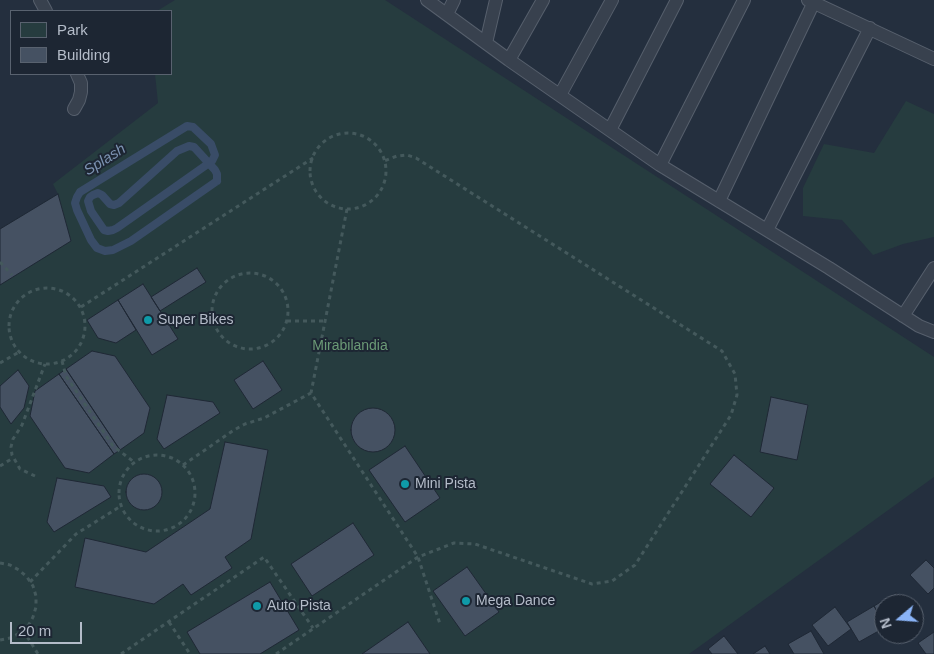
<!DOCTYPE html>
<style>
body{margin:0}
#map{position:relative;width:934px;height:654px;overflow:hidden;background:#242f3e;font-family:Arial,sans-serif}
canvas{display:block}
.legend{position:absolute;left:10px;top:10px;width:162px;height:65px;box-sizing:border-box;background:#1d2633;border:1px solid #59626f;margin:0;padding:6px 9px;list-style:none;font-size:15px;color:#b4bcc9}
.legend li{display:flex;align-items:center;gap:10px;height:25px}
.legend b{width:25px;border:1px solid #59626f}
.north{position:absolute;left:874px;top:594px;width:50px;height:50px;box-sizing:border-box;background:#1d2633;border:1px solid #59626f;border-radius:50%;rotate:252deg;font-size:14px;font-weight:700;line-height:20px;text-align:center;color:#b4bcc9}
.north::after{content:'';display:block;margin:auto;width:18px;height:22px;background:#8ab4f8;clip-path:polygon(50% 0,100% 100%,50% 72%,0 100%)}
.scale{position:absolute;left:10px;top:622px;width:72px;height:22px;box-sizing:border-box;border:2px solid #b4bcc9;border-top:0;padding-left:6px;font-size:15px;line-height:18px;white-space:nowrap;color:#b4bcc9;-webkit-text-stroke:4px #1d2633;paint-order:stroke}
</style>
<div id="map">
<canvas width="934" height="654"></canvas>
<ul class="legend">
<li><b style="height:14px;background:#263c3f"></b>Park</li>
<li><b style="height:14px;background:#455162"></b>Building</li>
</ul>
<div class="north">N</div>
<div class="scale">20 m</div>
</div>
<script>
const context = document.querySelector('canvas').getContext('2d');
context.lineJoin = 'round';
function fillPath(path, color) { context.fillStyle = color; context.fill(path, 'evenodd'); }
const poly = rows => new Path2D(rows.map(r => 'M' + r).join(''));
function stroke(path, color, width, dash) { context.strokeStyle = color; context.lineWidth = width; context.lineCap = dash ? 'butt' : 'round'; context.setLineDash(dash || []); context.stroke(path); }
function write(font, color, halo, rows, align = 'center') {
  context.font = font + ' Arial,sans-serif'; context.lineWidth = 4; context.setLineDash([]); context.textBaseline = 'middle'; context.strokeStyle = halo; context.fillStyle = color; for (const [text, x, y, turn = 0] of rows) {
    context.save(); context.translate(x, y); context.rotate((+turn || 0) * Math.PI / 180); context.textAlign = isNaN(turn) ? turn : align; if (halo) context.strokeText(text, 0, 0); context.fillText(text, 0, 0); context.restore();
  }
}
fillPath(poly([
 [175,0,385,0,934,357,934,477,689,654,0,654,0,229,58,194,53,184,158,103,155,74,171,74,171,11,157,11],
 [906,101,934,114,934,237,903,244,873,255,842,220,803,216,803,188,824,144,874,153]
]), '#263c3f');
stroke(poly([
 [217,181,217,174,215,170,194,147,189,146,177,151,119,203,114,205,110,204,102,195,98,193,93,195,90,197,88,201,91,211,104,230,108,231,113,230,117,228,212,161,215,155,211,144,193,127,187,126,80,192,77,197,75,203,77,210,91,240,97,248,105,251,113,250,131,241,217,181]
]), '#394c67', 8);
const building = poly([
 [58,194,71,241,0,285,0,229,58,194],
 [197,268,206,282,160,311,151,297,197,268],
 [143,284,178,339,152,355,118,300,143,284],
 [118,300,136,330,116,343,98,338,87,320,118,300],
 [92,351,115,356,150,408,144,433,120,450,66,369,92,351],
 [263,361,282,390,253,409,234,380,263,361],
 [66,369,120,450,114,454,59,374,66,369],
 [18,370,29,386,24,408,11,424,0,407,0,386,18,370],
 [59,374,114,454,89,473,65,468,30,416,35,391,59,374],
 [167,395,213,402,220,413,164,449,157,439,167,395],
 [771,397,808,405,797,460,760,452,771,397],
 '351 430a22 22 0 1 1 44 0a22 22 0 1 1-44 0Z',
 [225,442,268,450,251,539,225,557,232,568,191,595,183,584,154,604,75,587,85,538,146,552,210,509,225,442],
 [405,446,440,498,405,522,369,470,405,446],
 [734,455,774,488,751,517,710,484,734,455],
 '126 492a18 18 0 1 1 36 0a18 18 0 1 1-36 0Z',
 [57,478,104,486,111,497,54,532,47,522,57,478],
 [353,523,374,555,312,596,291,564,353,523],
 [926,560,934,568,934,588,928,594,910,575,926,560],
 [467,567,499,612,465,636,433,591,467,567],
 [270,582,299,630,260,654,200,654,187,632,270,582],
 [896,593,902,604,884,604,884,624,874,606,896,593],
 [874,606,884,624,884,628,859,642,847,622,874,606],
 [835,607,851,629,828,646,812,625,835,607],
 [408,622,430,654,362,654,408,622],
 [811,631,824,654,794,654,788,644,811,631],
 [934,632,934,654,926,654,918,643,934,632],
 [724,636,738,654,712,654,708,649,724,636],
 [765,646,770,654,753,654,765,646]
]);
fillPath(building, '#455162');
stroke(building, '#1f2835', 1);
const service = poly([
 [40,0,46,11],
 [427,0,509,60,660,165,829,268,919,326,934,332],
 [808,0,934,59],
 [447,14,454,0],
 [486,43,496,0],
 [509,60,543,0],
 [560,95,612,0],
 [74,109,79,100,81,92,81,83,77,74],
 [610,130,677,0],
 [660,165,744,0],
 [719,201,814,2],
 [767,230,870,28],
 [903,316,934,268]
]);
stroke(service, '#565f6c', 14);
stroke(poly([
 '310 171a38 38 0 1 1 76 0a38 38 0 1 1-76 0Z',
 [347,209,311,393,418,557,440,624],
 [0,262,12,275],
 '212 311a38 38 0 1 1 76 0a38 38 0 1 1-76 0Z',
 '9 326a38 38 0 1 1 76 0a38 38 0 1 1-76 0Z',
 [81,307,313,158],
 [287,321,324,321],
 [62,361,66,376,113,446,134,462],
 [0,363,19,352],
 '119 493a38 38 0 1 1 76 0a38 38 0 1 1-76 0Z',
 [183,465,234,430,245,424,264,418,311,393],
 [0,466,13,458],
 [35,476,20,469,12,455,11,447,13,439,22,425,45,364],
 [0,563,10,565,19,570,27,577,33,586,36,596,36,607,33,617,28,626,20,633,10,638,0,640],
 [30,582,76,534,121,506],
 [169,622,190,654],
 [23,630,38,654],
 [121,654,264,557,313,628],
 [276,654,418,557,454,543,475,544,592,584,612,581,635,565,731,415,737,395,735,374,722,351,416,158,407,155,397,156,384,161]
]), '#44595c', 3, [4, 4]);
stroke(service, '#38414e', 12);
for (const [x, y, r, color] of [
 [148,320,5,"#0f9aa8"],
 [405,484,5,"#0f9aa8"],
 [466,601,5,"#0f9aa8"],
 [257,606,5,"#0f9aa8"]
]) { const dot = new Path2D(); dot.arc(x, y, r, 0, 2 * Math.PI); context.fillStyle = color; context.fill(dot); stroke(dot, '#1d2633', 2); }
write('14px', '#b4bcc9', '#1d2633', [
 ["Super Bikes",158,320],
 ["Mini Pista",415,484],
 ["Mega Dance",476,601],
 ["Auto Pista",267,606]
], 'left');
write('14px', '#6b9a76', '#1d2633', [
 ["Mirabilandia",350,346]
]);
write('italic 15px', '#7c92b1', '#1d2633', [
 ["Splash",105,160,-32]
]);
</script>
